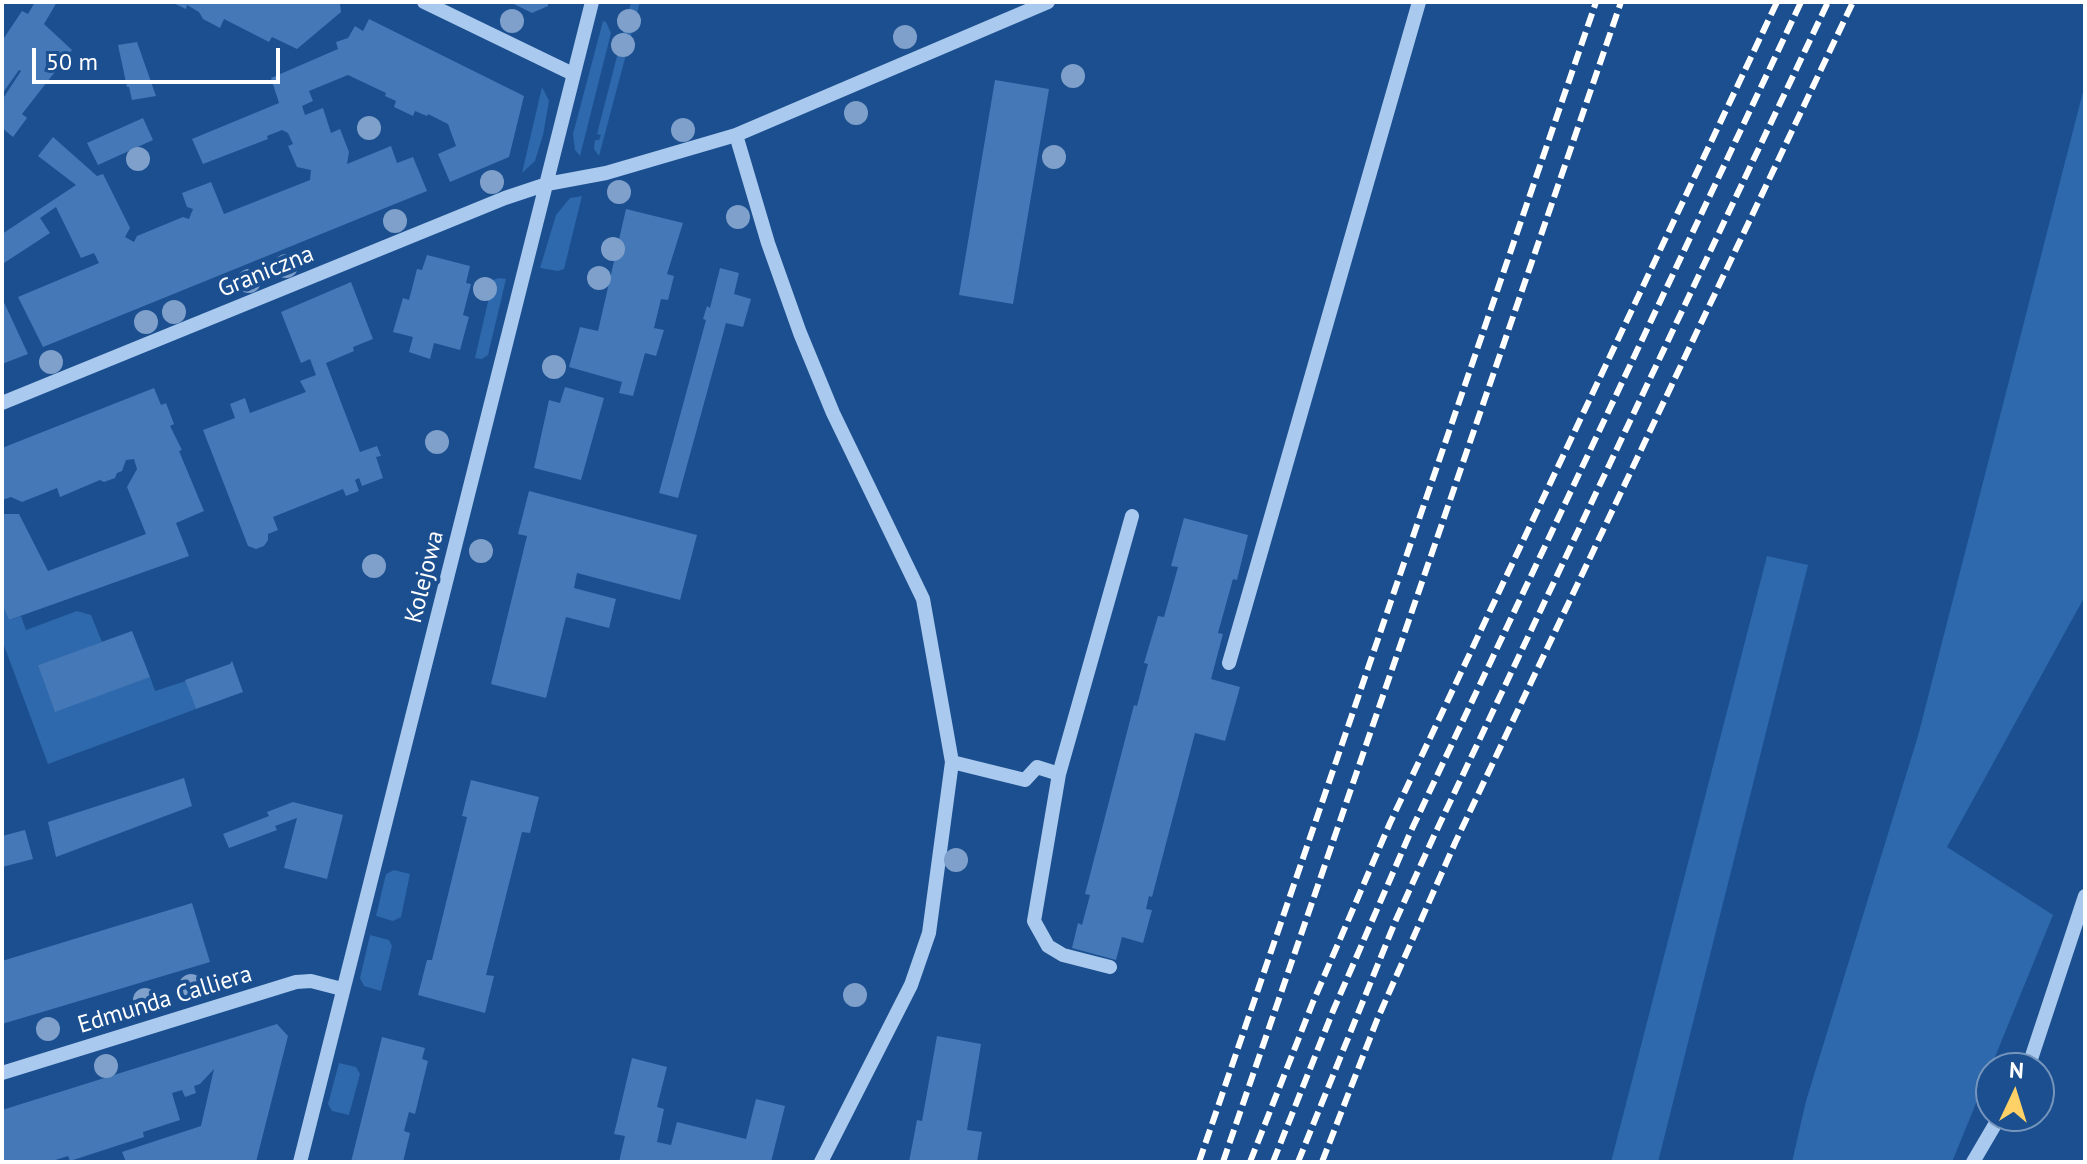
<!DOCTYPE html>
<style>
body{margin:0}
#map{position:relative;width:2087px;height:1164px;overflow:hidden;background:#1b4f8f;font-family:"PT Sans",sans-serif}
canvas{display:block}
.frame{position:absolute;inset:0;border:4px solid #fff;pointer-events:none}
.north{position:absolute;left:1975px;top:1052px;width:80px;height:80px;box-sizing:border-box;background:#1b4f8f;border:2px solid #7695bc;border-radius:50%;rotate:4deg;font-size:22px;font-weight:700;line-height:32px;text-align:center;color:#fff}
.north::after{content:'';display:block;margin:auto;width:28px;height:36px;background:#ffd166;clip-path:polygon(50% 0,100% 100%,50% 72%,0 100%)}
.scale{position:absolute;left:32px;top:48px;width:248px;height:36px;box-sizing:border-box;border:4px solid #fff;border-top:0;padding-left:10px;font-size:24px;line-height:28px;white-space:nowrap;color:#fff;-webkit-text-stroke:6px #1b4f8f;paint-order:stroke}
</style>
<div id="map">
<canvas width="2087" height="1164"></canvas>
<div class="frame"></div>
<div class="north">N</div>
<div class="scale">50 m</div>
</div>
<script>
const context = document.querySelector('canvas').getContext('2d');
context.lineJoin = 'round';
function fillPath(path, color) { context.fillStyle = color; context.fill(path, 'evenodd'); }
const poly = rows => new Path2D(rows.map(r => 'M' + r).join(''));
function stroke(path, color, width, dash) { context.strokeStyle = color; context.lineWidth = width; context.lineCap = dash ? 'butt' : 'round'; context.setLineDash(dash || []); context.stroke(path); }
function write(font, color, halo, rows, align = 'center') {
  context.font = font + ' "PT Sans",sans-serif'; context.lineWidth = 8; context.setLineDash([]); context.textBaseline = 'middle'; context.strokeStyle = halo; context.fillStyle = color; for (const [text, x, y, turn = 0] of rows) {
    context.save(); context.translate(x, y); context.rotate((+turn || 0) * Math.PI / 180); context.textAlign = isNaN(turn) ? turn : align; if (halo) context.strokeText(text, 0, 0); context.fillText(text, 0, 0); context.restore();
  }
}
fillPath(poly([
 [631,2,640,2,599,156,594,149,595,140,599,140,601,135,597,134],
 [603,21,606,22,611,33,580,156,575,150,573,134],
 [2085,84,2085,596,1947,847,2053,915,1952,1162,1792,1162,1806,1101,1918,736],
 [542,87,549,101,543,135,535,161,522,173],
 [582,196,564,269,558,271,540,268,556,215,570,198],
 [499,278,506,279,488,355,482,359,475,358,493,280],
 [1767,556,1808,565,1658,1162,1611,1162],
 [2,604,9,620,21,616,26,630,77,611,91,615,102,642,38,665,150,677,155,691,186,681,196,709,48,764,2,640],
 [394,870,410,874,401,917,393,921,376,916,386,874],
 [370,935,389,940,392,946,381,991,364,986,360,978],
 [339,1063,356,1067,360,1074,349,1115,332,1111,328,1104]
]), '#2e69ad');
fillPath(poly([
 [35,2,57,2,44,24,72,50,22,114,27,118,13,137,2,128,2,100,21,71,19,70,2,94,2,41,22,11,28,14],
 [171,2,334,2,340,4,341,12,297,49,272,37,269,42,224,19,220,28,203,19,199,12,187,5,186,9],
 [510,2,548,2,548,6,532,13],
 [369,19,524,96,509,157,450,182,438,154,456,146,448,124,428,114,427,116,415,111,413,116,394,107,396,101,385,96,386,93,348,75,309,91,313,101,302,106,305,115,323,108,331,133,340,129,349,152,347,164,391,146,397,163,413,157,427,191,43,347,18,297,99,263,94,253,81,258,56,207,40,218,50,233,4,263,2,260,2,234,76,185,38,156,53,137,97,176,103,174,130,228,125,237,134,242,137,236,183,217,189,219,193,209,187,207,182,193,211,182,224,214,310,180,311,170,297,167,288,146,293,144,288,133,282,130,267,136,268,139,203,164,192,139,279,103,271,78,338,49,336,42,348,38,355,26,363,31],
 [137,42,156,96,132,100,129,87,127,87,118,45],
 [995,80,1049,89,1013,304,959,295],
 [143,118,153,140,98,165,87,143],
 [626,209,683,223,667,274,674,276,668,300,661,299,654,328,664,330,656,356,645,353,633,396,619,393,622,382,569,367,580,327,598,331],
 [427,255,470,266,466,283,471,284,463,315,469,317,460,350,434,343,430,359,409,352,413,337,393,332,403,298,409,300,417,269,422,270],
 [720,268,739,273,734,294,751,299,743,327,726,323,678,498,659,493,706,320,703,319,707,306,710,308],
 [351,282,373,339,353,347,354,351,326,363,360,452,377,446,381,456,376,457,383,478,362,486,359,478,355,480,359,491,346,496,343,489,273,517,278,530,268,534,268,540,264,546,256,549,248,546,203,430,235,418,230,404,245,398,250,413,306,392,300,381,316,375,310,359,301,363,281,312],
 [2,298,28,354,2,364],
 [565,387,604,398,581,480,534,468,549,400,560,403],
 [154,388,161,405,166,403,174,424,170,426,182,450,179,451,204,511,176,523,189,556,9,620,2,604,2,514,19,514,48,571,146,534,127,487,137,469,134,459,126,460,122,471,117,473,115,478,104,482,100,480,60,497,57,488,22,502,11,497,2,500,2,448],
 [529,491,697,535,680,600,577,573,574,588,616,599,609,628,566,617,546,698,491,684,527,536,518,534],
 [1184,518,1248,535,1237,580,1233,579,1218,633,1223,634,1211,679,1240,687,1225,741,1195,733,1152,897,1149,896,1146,909,1152,910,1143,943,1122,937,1116,960,1072,948,1078,923,1082,925,1090,895,1085,894,1134,705,1137,706,1148,664,1144,663,1158,616,1164,617,1178,567,1171,566],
 [132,631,150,677,55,712,38,665],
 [232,661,243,692,196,709,185,680,230,664],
 [184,778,192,806,56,857,48,822],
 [471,780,539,797,530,833,522,832,486,975,494,976,485,1013,418,995,427,960,432,960,467,817,462,816],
 [293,802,343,815,327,879,284,868,297,818,275,826,277,830,229,848,223,834,269,816,267,812],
 [25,830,33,859,2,867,2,836],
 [192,903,210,962,2,1024,2,961],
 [277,1024,288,1036,256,1162,126,1162,122,1152,201,1126,214,1069,200,1084,194,1086,196,1093,185,1097,182,1090,172,1093,180,1120,143,1132,144,1137,70,1161,68,1156,49,1162,2,1162,2,1110],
 [937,1036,981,1044,967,1130,982,1132,977,1162,909,1162,917,1120,922,1121],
 [382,1037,425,1048,422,1059,428,1061,415,1114,409,1112,404,1131,410,1133,403,1162,351,1162],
 [632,1058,667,1067,657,1107,664,1109,657,1142,671,1145,677,1122,746,1139,756,1099,785,1106,771,1162,619,1162,625,1136,614,1134]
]), '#4478b7');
stroke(poly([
 [424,2,573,74],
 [736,135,768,243,800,333,833,413,923,599,952,762,929,933,911,985,821,1162],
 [2,403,505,198,547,184,606,173,736,135,1048,2],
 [1229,663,1419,2],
 [952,762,1025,780,1037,767,1059,774],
 [1110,967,1063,955,1048,946,1034,921,1059,774,1132,516],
 [2028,1068,2085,896],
 [2,1073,296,982,311,981,342,989],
 [300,1162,592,2],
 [1973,1162,2000,1116]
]), '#a9c9ee', 14);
stroke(poly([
 [1199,1162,1596,2],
 [1223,1162,1621,2],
 [1250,1162,1313,1002,1390,823,1777,2],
 [1273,1162,1333,1011,1411,831,1801,2],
 [1298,1162,1395,922,1433,838,1828,2],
 [1322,1162,1377,1020,1455,843,1853,2]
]), '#fff', 6, [14, 6]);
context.fillStyle = '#7ea0ca';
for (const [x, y] of [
 [512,21],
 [629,21],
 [905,37],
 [623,45],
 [1073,76],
 [856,113],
 [369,128],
 [683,130],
 [1054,157],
 [138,159],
 [492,182],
 [619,192],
 [738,217],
 [395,221],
 [613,249],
 [286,266],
 [599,278],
 [249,281],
 [485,289],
 [174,312],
 [146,322],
 [51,362],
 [554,367],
 [437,442],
 [481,551],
 [374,566],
 [956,860],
 [191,986],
 [855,995],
 [145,1000],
 [48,1029],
 [106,1066]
]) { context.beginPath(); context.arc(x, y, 12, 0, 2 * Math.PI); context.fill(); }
write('24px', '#fff', '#1b4f8f', [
 ["Graniczna",266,272,-22],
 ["Kolejowa",425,577,-76],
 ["Edmunda Calliera",165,1000,-17]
]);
</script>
